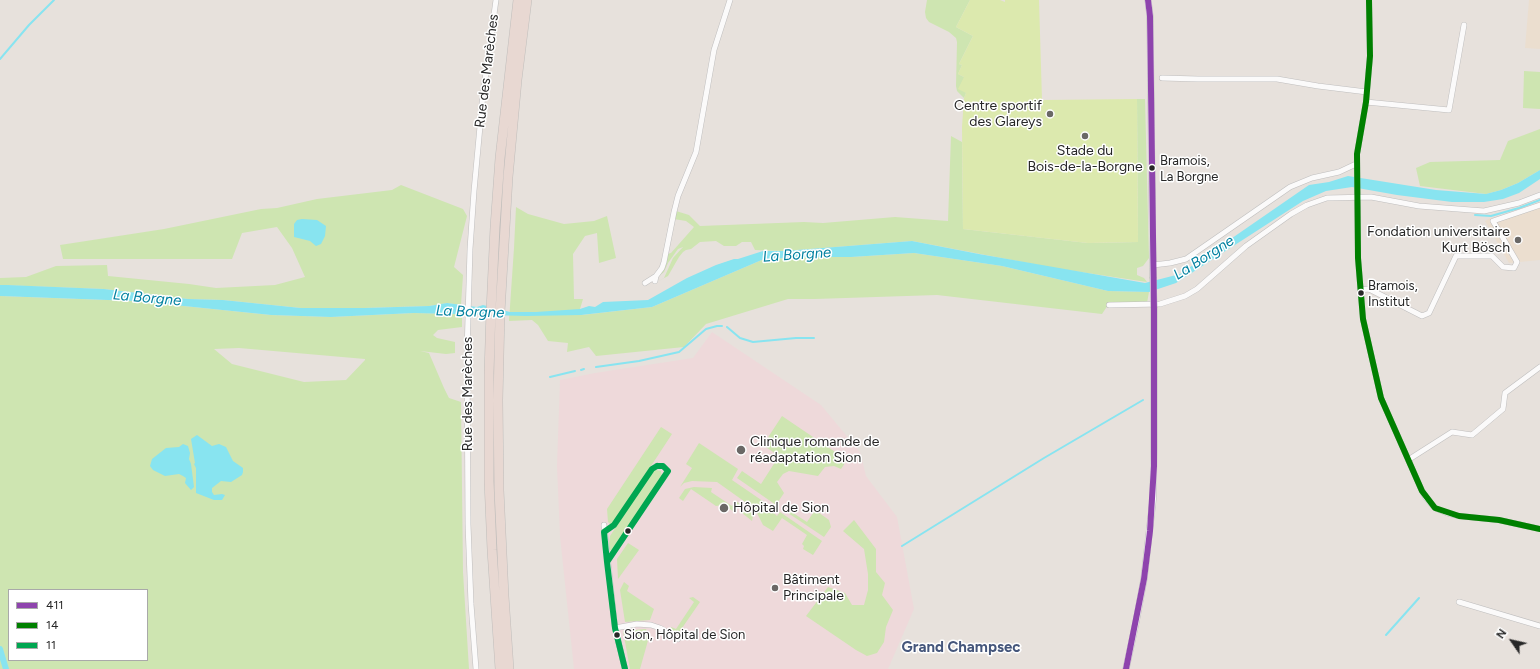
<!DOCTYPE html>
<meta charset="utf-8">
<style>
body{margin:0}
#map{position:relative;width:1540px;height:669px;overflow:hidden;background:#e7e1dc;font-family:Figtree,sans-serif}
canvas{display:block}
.legend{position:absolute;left:8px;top:589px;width:140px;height:72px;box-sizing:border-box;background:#fff;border:1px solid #a9a9a9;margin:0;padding:5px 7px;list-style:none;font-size:12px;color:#272727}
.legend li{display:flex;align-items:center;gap:8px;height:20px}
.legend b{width:20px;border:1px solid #a9a9a9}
.north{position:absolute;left:1492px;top:621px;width:40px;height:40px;-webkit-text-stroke:3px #fff;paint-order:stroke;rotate:304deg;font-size:11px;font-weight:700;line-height:16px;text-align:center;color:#272727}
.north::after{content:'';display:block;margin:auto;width:14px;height:18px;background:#272727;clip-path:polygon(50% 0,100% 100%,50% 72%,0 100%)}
</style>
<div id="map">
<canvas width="1540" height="669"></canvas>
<ul class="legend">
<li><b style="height:5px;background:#8e44ad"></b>411</li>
<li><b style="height:5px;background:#008000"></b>14</li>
<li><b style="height:5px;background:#00a651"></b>11</li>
</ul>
<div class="north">N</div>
</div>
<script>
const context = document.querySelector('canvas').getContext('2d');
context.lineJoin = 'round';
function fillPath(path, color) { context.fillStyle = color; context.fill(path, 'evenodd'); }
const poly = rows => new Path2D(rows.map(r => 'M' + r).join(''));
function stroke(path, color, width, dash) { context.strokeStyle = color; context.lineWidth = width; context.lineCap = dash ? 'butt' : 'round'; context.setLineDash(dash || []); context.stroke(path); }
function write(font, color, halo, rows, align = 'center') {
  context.font = font + ' Figtree,sans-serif'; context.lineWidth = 3; context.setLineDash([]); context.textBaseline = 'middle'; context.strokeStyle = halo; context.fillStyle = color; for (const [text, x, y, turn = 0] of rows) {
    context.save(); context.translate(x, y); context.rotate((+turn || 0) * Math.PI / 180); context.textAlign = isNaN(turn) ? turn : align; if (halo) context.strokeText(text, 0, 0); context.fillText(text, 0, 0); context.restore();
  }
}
fillPath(poly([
 [1529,0,1540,0,1540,49,1525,48],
 [1540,202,1540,260,1509,263,1485,221,1490,218,1499,217]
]), '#ebdecf');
fillPath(poly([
 [712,332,821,405,860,452,866,476,897,517,914,609,888,669,574,669,560,536,557,466,560,380,595,373,693,358]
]), '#eed9da');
fillPath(poly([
 [927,0,970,0,956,27,973,36,959,64,962,65,958,74,964,77,966,93,964,98,957,91,956,86,957,42,956,38,949,32,929,22,926,18,925,12],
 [1524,71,1540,72,1540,109,1523,108],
 [1137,99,1145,99,1149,258,1143,266,1137,268,1137,275,1144,278,1147,282,1054,268,912,241,784,251,755,250,751,242,742,242,736,246,724,246,716,241,700,242,691,249,686,250,683,252,679,257,668,276,655,283,664,278,673,258,683,247,678,249,668,263,664,272,658,277,667,254,671,253,694,227,686,221,674,219,676,211,689,215,700,226,804,222,823,223,895,217,948,221,951,136,962,142,963,229,1088,243,1138,242],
 [1540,129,1540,170,1518,183,1501,190,1486,194,1420,186,1416,168,1430,162,1500,160,1508,141],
 [401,185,463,209,467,216,454,267,463,275,461,305,447,303,429,306,364,308,301,308,223,300,188,299,104,289,0,285,0,278,26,277,56,266,107,265,108,276,189,284,216,288,275,285,305,277,292,248,277,227,242,233,232,259,63,259,60,245,164,229,261,209,277,208,317,199,392,190],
 [516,207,528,214,564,224,594,221,607,216,616,258,599,263,597,233,585,236,573,254,574,299,583,299,580,309,582,315,652,307,764,259,811,257,851,257,914,253,1002,266,1108,291,1149,292,1147,303,1110,302,1102,314,937,295,815,299,788,299,706,324,684,347,596,356,589,347,567,352,568,343,548,341,538,325,532,320,509,321,514,248],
 [0,296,135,301,271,315,331,317,414,313,462,314,462,327,438,330,433,335,437,338,455,342,455,353,446,354,420,351,429,353,444,388,449,398,461,402,463,572,469,669,0,669],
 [239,348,365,359,365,360,346,380,304,382,232,364,214,349],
 [9,590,147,590,147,660,9,660],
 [782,416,847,460,841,469,834,466,825,467,818,476,789,471,783,474,777,482,784,493,776,505,737,478,742,471,761,484,779,456,763,445],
 [661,427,672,434,613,524,610,524,608,522,607,509],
 [699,443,738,469,732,480,773,508,772,511,777,516,780,512,822,541,813,555,803,549,804,546,802,544,807,535,782,518,773,531,763,525,755,509,717,482,692,481,684,483,680,487,692,468,686,464],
 [656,470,661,471,662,478,614,550,610,550,609,543,610,536,653,471],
 [694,487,712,488,711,492,732,506,736,501,751,512,753,516,752,521,742,513,744,510,737,505,733,511,724,505,716,506,691,489,683,501,679,498,685,489],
 [787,509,807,522,815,510,829,520,831,527,824,537,785,511],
 [854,520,876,549,876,572,885,583,882,595,893,610,886,627,884,642,877,653,867,656,856,650,806,616,828,587,845,593,852,605,864,605,868,590,868,574,864,549,843,531],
 [628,543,639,550,618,579,617,559],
 [624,582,629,586,627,591,654,609,650,620,625,622,620,590],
 [693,597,700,602,680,631,675,633,671,630,671,627,676,629,694,602,689,598],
 [646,629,649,637,640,669,630,669,623,631]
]), '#cee5b1');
fillPath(poly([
 [970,0,1000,0,1005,2,1005,0,1039,0,1042,100,1137,99,1138,242,1088,243,963,229,962,127,964,98,966,93,958,89,964,77,958,74,962,65,959,64,973,36,956,27]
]), '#dce9ae');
fillPath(poly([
 [1540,170,1540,179,1519,193,1503,199,1484,202,1452,202,1397,195,1352,187,1326,191,1303,201,1176,283,1149,292,1108,291,1002,266,914,253,851,257,811,257,764,259,652,307,581,315,526,316,414,313,331,317,271,315,135,301,0,296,0,285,7,285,104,289,188,299,223,300,301,308,364,308,429,306,447,303,477,307,483,305,510,312,536,312,580,309,589,306,595,307,603,302,648,300,687,278,716,265,734,259,738,259,763,251,784,251,912,241,979,254,1145,283,1180,274,1309,185,1329,182,1348,176,1436,190,1486,194,1501,190,1518,183],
 [302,219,317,220,326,226,325,236,321,244,316,246,310,241,294,237,294,224,297,220],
 [197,435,212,446,219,444,226,447,233,461,243,468,243,472,242,475,231,482,221,481,212,488,212,492,214,495,222,494,225,495,222,500,214,500,196,493,196,468,194,464,195,463,191,439],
 [183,444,188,446,190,453,189,459,191,464,194,487,191,490,185,483,186,478,183,476,179,474,165,476,153,470,150,466,152,459,166,448,179,447]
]), '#88e4f0');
stroke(poly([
 [0,59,29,25,54,0],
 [1475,215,1491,216,1519,208,1540,200],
 [727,327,740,338,753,342,796,338,814,338],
 [596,367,639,361,679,352,706,329,717,326,722,326],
 [581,370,584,369],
 [550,377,575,371],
 [902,546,1044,458,1143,400],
 [1386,635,1419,598]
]), '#88e4f0', 2);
stroke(poly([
 [0,649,6,669]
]), '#88e4f0', 6);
const minor = poly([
 [1369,0,1370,56,1366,102,1357,154,1358,258,1363,319,1381,398,1422,491,1426,498,1435,508,1447,513,1459,516,1499,520,1540,529],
 [1162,78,1198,79,1277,79,1318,86,1367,92],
 [1366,102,1449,110,1464,25],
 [1153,265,1170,263,1186,259,1290,187,1312,178,1339,172,1356,164],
 [655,281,656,276,662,268,664,262,674,212,678,196,696,152,714,50,730,0],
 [645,283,656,276],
 [1360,290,1369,289,1422,316,1429,313,1456,256,1492,256,1503,267,1514,268,1517,262,1493,221,1540,205],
 [1109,305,1160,304,1185,296,1197,289,1246,246,1291,214,1307,205,1327,198,1371,197,1419,206,1484,211,1519,203,1540,195],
 [1408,460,1452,432,1472,435,1503,409,1505,393,1540,367],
 [604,525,615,628,625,669],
 [1459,602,1540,626],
 [615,628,637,624,651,625,660,628,678,639],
 [476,669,471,604,468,524,467,352,470,249,474,191,483,94,496,0]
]);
const tertiary = poly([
 [1148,0,1150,16,1153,277],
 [1126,669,1136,622,1144,579,1153,499,1154,448,1154,308]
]);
const motorway = poly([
 [500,669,492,550,489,481,489,373,491,311,495,227,500,158,518,0],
 [509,669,504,596,499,490,498,400,500,312,508,177,517,80,527,0]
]);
stroke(minor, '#bfbebe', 6);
stroke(tertiary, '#bfbebe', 7);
stroke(motorway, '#bfbdbb', 10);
stroke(minor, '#fbfafa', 5);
stroke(tertiary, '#fbfafa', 6);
stroke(motorway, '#e8d8d2', 9);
const tertiaryBridge = poly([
 [1153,277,1154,308]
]);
stroke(tertiaryBridge, '#bfbebe', 7, []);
stroke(tertiaryBridge, '#fbfafa', 6);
stroke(poly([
 [1126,669,1144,579,1150,531,1154,466,1154,309,1150,16,1148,0]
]), '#8e44ad', 6);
stroke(poly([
 [1369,0,1370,56,1366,102,1357,154,1358,258,1363,319,1381,398,1422,491,1435,508,1459,516,1499,520,1540,529]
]), '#008000', 6);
stroke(poly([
 [657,466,663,466,668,471,607,562,604,532,614,525,652,469,657,466],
 [607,562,615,628,625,669]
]), '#00a651', 6);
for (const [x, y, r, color] of [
 [1050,114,4,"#6a6866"],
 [1085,136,4,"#6a6866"],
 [1152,168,3.5,"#272727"],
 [1518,240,4,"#6a6866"],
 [1361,293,3.5,"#272727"],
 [741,450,5,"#6a6866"],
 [724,508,5,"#6a6866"],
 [628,531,3.5,"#272727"],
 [775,588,4,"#6a6866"],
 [617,635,3.5,"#272727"]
]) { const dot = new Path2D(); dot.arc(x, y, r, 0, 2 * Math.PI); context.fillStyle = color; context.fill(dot); stroke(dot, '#fff', 1.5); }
write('13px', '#272727', '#fff', [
 ["Bramois,",1160,161],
 ["La Borgne",1160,177],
 ["Bramois,",1368,286],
 ["Institut",1368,302],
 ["Sion, Hôpital de Sion",624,635]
], 'left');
write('14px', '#272727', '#fff', [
 ["Rue des Marèches",487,71,-83],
 ["Rue des Marèches",468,394,-90]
]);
write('14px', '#272727', '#fff', [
 ["Centre sportif",1042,106,"right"],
 ["des Glareys",1042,122,"right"],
 ["Stade du",1085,151,"center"],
 ["Bois-de-la-Borgne",1085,167,"center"],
 ["Fondation universitaire",1510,232,"right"],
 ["Kurt Bösch",1510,248,"right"],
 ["Clinique romande de",750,442],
 ["réadaptation Sion",750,458],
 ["Hôpital de Sion",733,508],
 ["Bâtiment",783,580],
 ["Principale",783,596]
], 'left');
write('italic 15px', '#0281a0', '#fff', [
 ["La Borgne",797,255,-4],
 ["La Borgne",1204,258,-33],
 ["La Borgne",147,298,5],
 ["La Borgne",470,312,2]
]);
write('bold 15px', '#45567b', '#fff', [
 ["Grand Champsec",961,648]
]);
</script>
